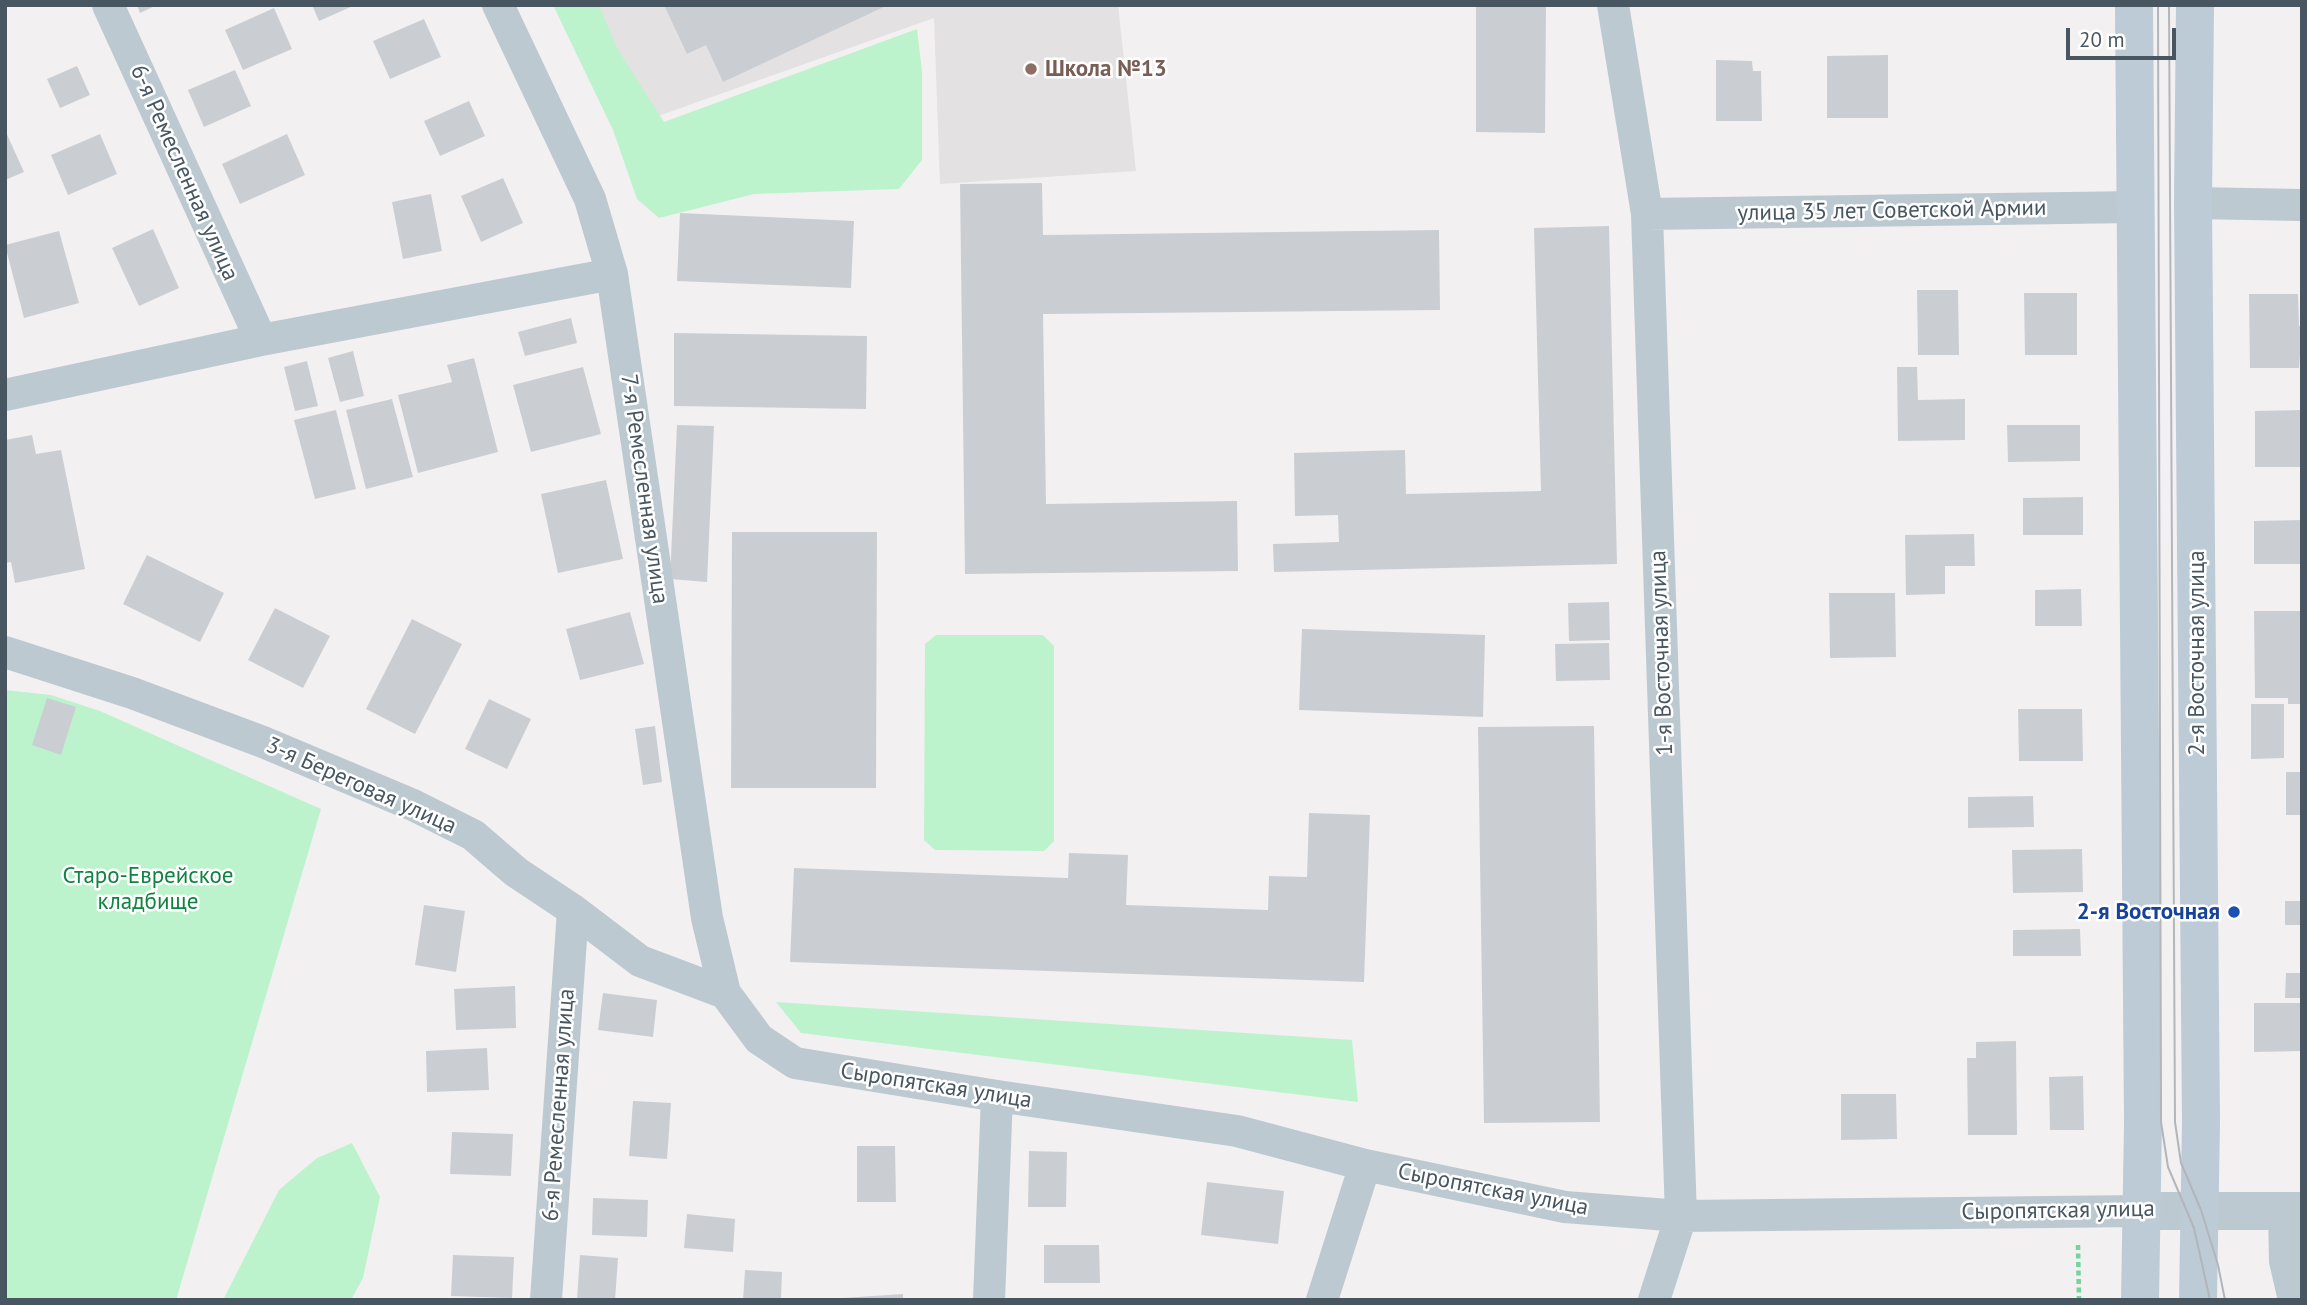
<!DOCTYPE html>
<meta charset="utf-8">
<style>
body{margin:0}
#map{position:relative;width:2307px;height:1305px;overflow:hidden;background:#f3f0f1;font-family:"PT Sans",sans-serif}
canvas{display:block}
.frame{position:absolute;inset:0;border:7px solid #475660;pointer-events:none}
.scale{position:absolute;left:2066px;top:28px;width:110px;height:32px;box-sizing:border-box;border:4px solid #475660;border-top:0;padding-left:9px;font-size:21px;line-height:24px;white-space:nowrap;color:#475660;-webkit-text-stroke:5px #fff;paint-order:stroke}
</style>
<div id="map">
<canvas width="2307" height="1305"></canvas>
<div class="frame"></div>
<div class="scale">20 m</div>
</div>
<script>
const context = document.querySelector('canvas').getContext('2d');
context.lineJoin = 'round';
function fillPath(path, color) { context.fillStyle = color; context.fill(path, 'evenodd'); }
const poly = rows => new Path2D(rows.map(r => 'M' + r).join(''));
function stroke(path, color, width, dash) { context.strokeStyle = color; context.lineWidth = width; context.lineCap = dash ? 'butt' : 'round'; context.setLineDash(dash || []); context.stroke(path); }
function write(font, color, halo, rows, align = 'center') {
  context.font = font + ' "PT Sans",sans-serif'; context.lineWidth = 5; context.setLineDash([]); context.textBaseline = 'middle'; context.strokeStyle = halo; context.fillStyle = color; for (const [text, x, y, turn = 0] of rows) {
    context.save(); context.translate(x, y); context.rotate((+turn || 0) * Math.PI / 180); context.textAlign = isNaN(turn) ? turn : align; if (halo) context.strokeText(text, 0, 0); context.fillText(text, 0, 0); context.restore();
  }
}
fillPath(poly([
 [585,5,1118,5,1136,171,940,184,934,18,647,120]
]), '#e4e1e3');
fillPath(poly([
 [553,5,599,5,617,48,664,122,917,29,922,72,922,160,899,189,754,194,659,218,637,199,613,130],
 [936,635,1043,635,1054,646,1054,841,1044,851,935,850,924,840,925,644],
 [5,690,51,695,100,711,321,809,176,1300,5,1300],
 [776,1002,1352,1040,1358,1102,801,1033],
 [352,1143,380,1197,363,1278,351,1300,223,1300,279,1190,317,1158]
]), '#bcf3cd');
fillPath(poly([
 [137,5,157,5,140,13],
 [312,5,355,5,319,21],
 [664,5,888,5,723,82,706,45,687,54],
 [1476,5,1546,5,1545,133,1476,132],
 [274,8,292,49,243,70,225,30],
 [424,19,441,57,390,79,373,41],
 [1888,55,1888,118,1827,118,1827,56],
 [1716,60,1752,61,1753,71,1761,71,1762,121,1716,121],
 [77,66,90,95,60,108,47,79],
 [235,70,251,106,204,127,188,90],
 [469,101,485,136,440,156,424,121],
 [5,130,24,172,5,180],
 [100,134,117,174,68,195,51,155],
 [287,134,305,175,240,204,222,164],
 [503,178,523,223,481,242,461,196],
 [1042,183,1043,235,1439,230,1440,310,1043,314,1046,504,1237,501,1238,571,965,574,960,184],
 [431,194,442,251,403,259,392,202],
 [680,213,854,221,851,288,677,281],
 [1609,226,1617,564,1274,572,1273,544,1339,542,1338,515,1295,516,1294,453,1405,450,1406,494,1541,491,1534,228],
 [153,229,179,288,139,306,112,248],
 [59,231,79,303,24,318,5,245],
 [1917,290,1958,290,1959,355,1918,355],
 [2024,293,2077,293,2077,355,2025,355],
 [2249,294,2298,294,2299,326,2302,326,2299,368,2250,368],
 [571,318,577,343,525,356,518,332],
 [674,333,867,336,866,409,674,406],
 [353,351,364,396,340,402,328,358],
 [474,358,498,452,418,473,398,395,452,382,447,365],
 [307,361,318,406,295,411,284,367],
 [583,367,601,434,531,452,513,385],
 [1897,367,1917,367,1918,400,1965,399,1965,440,1898,441],
 [392,399,413,477,366,489,346,410],
 [336,410,356,489,315,499,294,420],
 [2302,410,2302,467,2255,467,2255,411],
 [677,425,714,426,707,582,670,579],
 [2007,425,2080,425,2080,461,2008,462],
 [32,435,36,454,61,450,85,569,15,583,11,562,5,563,5,440],
 [606,480,623,559,558,573,541,494],
 [2083,497,2083,535,2023,535,2023,498],
 [2302,520,2302,564,2254,564,2254,521],
 [732,532,877,532,876,788,731,788],
 [1974,534,1975,566,1945,566,1945,594,1906,595,1905,535],
 [147,555,224,593,200,642,123,604],
 [2081,589,2082,626,2035,626,2035,590],
 [1829,593,1895,593,1896,657,1830,658],
 [1609,602,1610,640,1569,641,1568,603],
 [275,608,330,636,303,688,248,660],
 [2254,611,2302,611,2302,704,2288,704,2288,698,2255,698],
 [630,612,644,664,580,680,566,629],
 [412,619,462,644,415,734,366,709],
 [1302,629,1485,635,1483,717,1299,710],
 [1609,643,1610,680,1556,681,1555,644],
 [47,698,76,707,61,755,32,745],
 [489,699,531,719,507,769,465,749],
 [2251,704,2284,704,2284,758,2251,759],
 [2018,709,2082,709,2083,761,2019,761],
 [655,726,662,782,643,785,635,729],
 [1594,726,1600,1122,1484,1123,1478,727],
 [2286,772,2302,772,2302,815,2286,815],
 [2033,796,2034,827,1968,828,1968,797],
 [1309,813,1370,815,1364,982,790,962,794,868,1068,878,1069,853,1128,855,1126,905,1268,910,1269,876,1307,877],
 [2082,849,2083,892,2013,893,2012,850],
 [2285,901,2302,901,2302,925,2285,925],
 [424,905,465,911,456,972,415,965],
 [2080,929,2081,956,2013,956,2013,930],
 [2286,973,2302,973,2302,998,2285,998],
 [515,986,516,1028,456,1030,454,989],
 [603,993,657,1000,653,1037,598,1030],
 [2254,1003,2302,1003,2302,1051,2254,1052],
 [2016,1041,2017,1135,1968,1135,1967,1058,1976,1058,1976,1042],
 [487,1048,489,1090,427,1092,426,1051],
 [2083,1076,2084,1130,2050,1130,2049,1077],
 [1841,1094,1896,1094,1897,1139,1841,1140],
 [633,1101,671,1103,667,1159,629,1156],
 [452,1132,513,1134,511,1176,450,1174],
 [857,1146,895,1146,896,1202,857,1202],
 [1029,1151,1067,1152,1066,1207,1028,1207],
 [1207,1182,1284,1191,1278,1244,1201,1235],
 [593,1198,648,1200,647,1237,592,1235],
 [687,1214,735,1219,733,1252,684,1248],
 [1044,1245,1099,1245,1100,1283,1044,1283],
 [453,1255,514,1257,512,1298,451,1296],
 [580,1255,618,1258,615,1300,577,1300],
 [745,1270,782,1272,781,1300,743,1300],
 [903,1294,903,1300,843,1300,843,1298]
]), '#caced3');
stroke(poly([
 [2078,1245,2079,1300]
]), '#71d59c', 4.5, [5, 3.5]);
stroke(poly([
 [108,5,261,340],
 [498,5,590,199,612,274,707,918,725,993,759,1039,795,1063,997,1096,1237,1131,1365,1165,1565,1207,1681,1216,2141,1211],
 [1613,5,1647,214,1681,1216,1654,1300],
 [2193,203,2302,205],
 [1647,214,2136,207],
 [5,395,261,340,612,274],
 [5,652,132,693,263,742,413,805,473,835,516,872,573,910,640,961,725,993],
 [2284,1211,2285,1261,2294,1300],
 [546,1300,573,910],
 [989,1300,997,1096],
 [1322,1300,1365,1165]
]), '#bdc9d1', 32);
stroke(poly([
 [2141,1211,2302,1211]
]), '#bdc9d1', 38);
stroke(poly([
 [2134,5,2143,1123,2140,1300],
 [2195,5,2193,203,2201,1122,2198,1300]
]), '#bdcbd6', 38);
stroke(poly([
 [2158,5,2161,1122,2168,1167,2194,1228,2210,1300],
 [2169,5,2175,1122,2181,1163,2201,1210,2218,1265,2225,1300]
]), '#b2b6bb', 2);
for (const [x, y, r, color] of [
 [1031,69,7,"#8d6e63"],
 [2234,912,7,"#1a4fb4"]
]) { const dot = new Path2D(); dot.arc(x, y, r, 0, 2 * Math.PI); context.fillStyle = color; context.fill(dot); stroke(dot, '#fff', 2.5); }
write('bold 23px', '#785e54', '#fff', [
 ["Школа №13",1045,69]
], 'left');
write('23px', '#475660', '#fff', [
 ["6-я Ремесленная улица",184,173,66],
 ["улица 35 лет Советской Армии",1892,211,-1],
 ["7-я Ремесленная улица",644,489,82],
 ["1-я Восточная улица",1662,653,-92],
 ["2-я Восточная улица",2197,653,-90],
 ["3-я Береговая улица",361,786,24],
 ["Сыропятская улица",936,1086,9],
 ["6-я Ремесленная улица",559,1105,-86],
 ["Сыропятская улица",1493,1190,11],
 ["Сыропятская улица",2058,1211,-1]
]);
write('23px', '#0f8340', '#fff', [
 ["Старо-Еврейское",148,876],
 ["кладбище",148,902]
]);
write('bold 23px', '#164399', '#fff', [
 ["2-я Восточная",2220,912]
], 'right');
</script>
